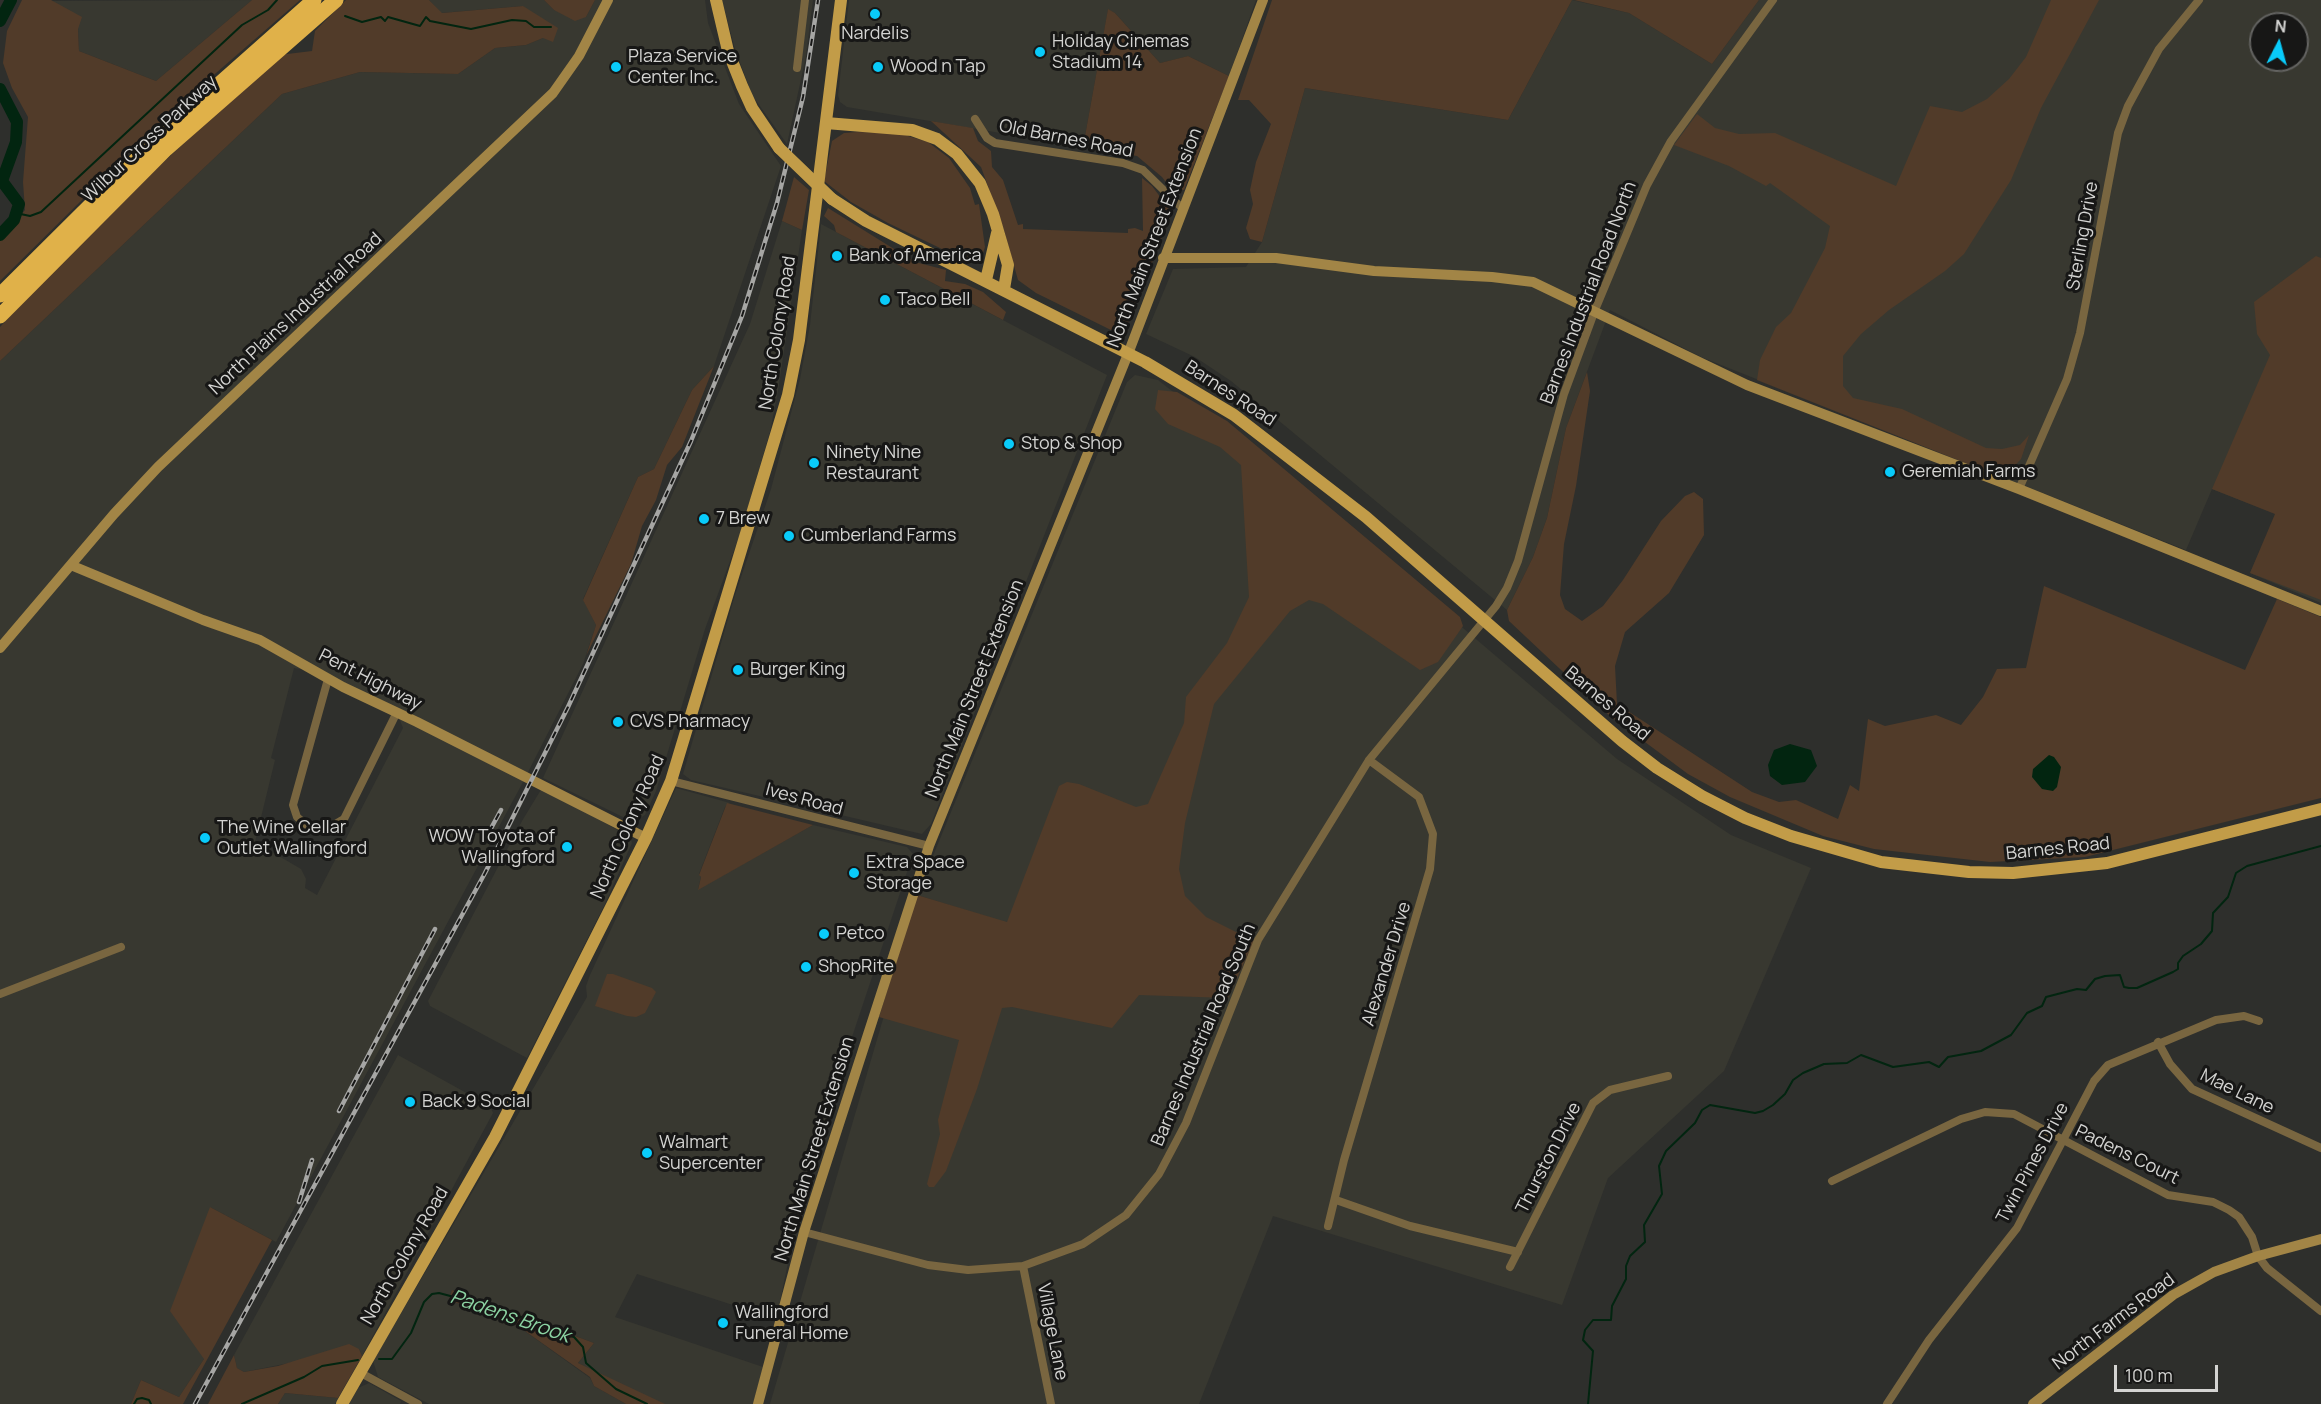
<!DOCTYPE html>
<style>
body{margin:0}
#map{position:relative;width:2321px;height:1404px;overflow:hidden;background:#2e2f2c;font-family:Manrope,sans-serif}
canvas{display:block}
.north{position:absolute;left:2249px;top:12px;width:60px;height:60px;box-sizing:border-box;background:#171716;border:2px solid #636361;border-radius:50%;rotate:6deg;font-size:16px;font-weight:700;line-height:24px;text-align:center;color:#d4d4d2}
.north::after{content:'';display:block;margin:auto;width:21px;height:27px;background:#09cbfa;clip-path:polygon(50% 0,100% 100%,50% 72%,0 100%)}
.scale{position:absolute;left:2114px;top:1365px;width:104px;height:27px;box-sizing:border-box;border:3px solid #d4d4d2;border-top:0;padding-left:8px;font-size:18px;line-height:21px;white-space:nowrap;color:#d4d4d2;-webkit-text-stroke:4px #171716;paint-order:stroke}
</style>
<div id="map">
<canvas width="2321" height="1404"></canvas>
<div class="north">N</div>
<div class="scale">100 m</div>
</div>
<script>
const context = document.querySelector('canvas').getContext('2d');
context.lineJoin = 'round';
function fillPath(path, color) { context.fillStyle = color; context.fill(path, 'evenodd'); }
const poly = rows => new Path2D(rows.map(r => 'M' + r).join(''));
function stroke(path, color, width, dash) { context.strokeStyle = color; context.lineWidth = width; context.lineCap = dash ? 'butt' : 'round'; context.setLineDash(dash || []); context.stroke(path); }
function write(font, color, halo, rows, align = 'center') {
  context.font = font + ' Manrope,sans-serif'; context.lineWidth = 6; context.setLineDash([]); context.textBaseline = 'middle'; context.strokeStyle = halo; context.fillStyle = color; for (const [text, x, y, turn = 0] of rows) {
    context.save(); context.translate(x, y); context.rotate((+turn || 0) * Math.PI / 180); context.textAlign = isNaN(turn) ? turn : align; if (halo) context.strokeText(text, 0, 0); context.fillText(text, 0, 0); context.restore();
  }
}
fillPath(poly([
 [252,0,156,81,79,51,78,29,51,1],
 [429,0,544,0,554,10,586,17,595,0,705,0,708,23,739,104,781,166,714,366,692,390,654,469,638,477,583,599,596,625,583,664,523,782,276,1242,210,1207,204,1359,179,1397,141,1380,131,1404,0,1404,0,361,282,94,360,72,458,74,495,48,526,45,543,38,523,6,441,13],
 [294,668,305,670,399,718,403,728,317,895,305,888,306,879,301,869,255,842,275,760,271,758],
 [722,0,813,0,806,56,787,144,752,95,735,49],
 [849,0,1256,0,1229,76,1188,56,1160,63,1115,13,1108,10,1083,147,847,107,840,102,838,95],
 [1572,0,1629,13,1712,64,1759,0,2321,0,2321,603,2250,573,2276,514,2212,489,2186,550,1701,357,1610,310,1566,428,1547,518,1533,557,1507,610,1231,381,1195,357,1146,334,1173,269,1246,267,1262,242,1305,88,1508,120],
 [2261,24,2297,24,2297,60,2261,60],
 [782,221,802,230,778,391,770,432,740,534,705,629,656,791,645,815,637,820,625,818,543,778,750,324],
 [821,224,1107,375,931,824,922,834,691,780,683,774,735,595,771,489,800,379,810,325],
 [1135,375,1158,380,1336,520,1617,759,1731,835,1811,868,1724,1071,1608,1178,1562,1305,1273,1216,1199,1404,770,1404,898,968,1102,1026,1165,827,1007,923,917,895,1127,382],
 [542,788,630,837,632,843,605,904,527,1058,430,1006,428,1001,522,821],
 [676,788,730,803,725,807,699,874,701,877,698,889,813,825,907,847,913,854,837,1082,791,1248,777,1316,736,1306,637,1274,615,1317,763,1367,753,1404,658,1404,578,1363,594,1343,453,1290,449,1300,515,1324,590,1378,594,1386,626,1404,429,1404,378,1377,373,1361,587,997,586,986,590,975],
 [398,1055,490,1106,493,1113,362,1356,359,1349,244,1372,237,1368,234,1355],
 [369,1383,401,1401,400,1404,349,1404,358,1388],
 [285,1393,338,1398,335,1404,278,1404]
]), '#383830');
fillPath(poly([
 [22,0,51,0,82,17,78,29,79,51,156,81,252,0,300,0,170,113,0,281,0,241,25,210,23,182,28,117,12,88,3,63,7,31],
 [346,0,429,0,442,13,523,6,558,28,553,42,543,38,526,45,495,48,458,74,360,72,282,94,0,361,0,327,99,222,279,55,312,51,315,31],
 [544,0,595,0,586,17,575,21,554,10],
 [1272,0,1572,0,1508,120,1305,88,1262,242,1250,239,1246,228,1253,204,1250,190,1256,162,1271,124,1249,100,1238,100],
 [1574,0,1759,0,1712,64,1629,13],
 [2051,0,2099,0,2041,108,2011,180,1964,254,1945,271,1889,310,1861,334,1843,356,1843,386,1853,398,1902,409,1986,448,2002,449,2020,445,2029,435,2021,459,2003,478,1757,380,1760,360,1776,327,1791,313,1825,248,1830,226,1770,183,1766,186,1729,166,1674,145,1697,114,1715,128,1739,134,1775,133,1896,186,1930,106,1962,112,1987,99,2009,79,2026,57],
 [1108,9,1115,13,1160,63,1188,56,1229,76,1184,190,1171,189,1162,177,1137,156,1083,147],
 [931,121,973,128,978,141,991,151,992,167,1003,180,1018,225,1023,224,1023,229,1128,233,1128,229,1135,228,1143,231,1142,178,1152,186,1170,210,1170,217,1127,326,1123,330,1111,330,1036,293,1018,280,1004,230,981,167],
 [857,132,906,133,908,136,928,142,949,158,970,188,975,205,979,204,985,247,981,259,969,262,888,223,851,202,824,181,832,141,844,133],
 [794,177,809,190,802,230,782,221],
 [828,208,915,262,946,270,945,281,965,284,983,292,1006,312,1003,320,836,232,834,225,824,216],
 [2316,256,2321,258,2321,600,2250,573,2275,514,2212,489,2270,355,2257,334,2254,302],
 [714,366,682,447,667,465,656,500,642,526,631,564,586,656,596,625,583,600,638,477,654,469,692,390],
 [1587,372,1590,391,1576,486,1564,544,1560,595,1565,609,1582,621,1603,606,1623,580,1661,521,1685,496,1694,492,1703,499,1704,535,1669,593,1625,632,1615,666,1617,704,1752,792,1779,802,1796,800,1838,819,1850,785,1859,791,1868,719,1885,726,1936,715,1961,725,1983,697,1997,669,2026,668,2044,586,2245,670,2277,599,2321,617,2321,798,2085,857,1990,862,1874,849,1823,836,1730,797,1688,774,1610,716,1509,621,1507,610,1533,557,1547,518,1566,428],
 [1158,390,1177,392,1227,421,1460,617,1463,626,1438,662,1420,670,1323,604,1309,600,1290,611,1214,704,1185,823,1179,869,1185,896,1206,917,1254,941,1228,998,1139,995,1112,1028,1012,1007,1002,1008,977,1089,946,1171,934,1187,929,1187,927,1184,940,1134,938,1120,959,1040,879,1017,917,895,1007,922,1059,786,1067,782,1079,784,1136,807,1148,804,1184,723,1186,697,1227,643,1249,597,1241,465,1220,447,1168,424,1155,409],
 [727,803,813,825,698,890,701,877,699,875],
 [607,974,613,974,652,988,656,992,645,1013,636,1017,627,1016,595,1006],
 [210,1207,272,1240,183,1404,131,1404,141,1380,179,1397,204,1359,170,1311],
 [452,1290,594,1343,578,1363,665,1404,626,1404,594,1386,590,1377,515,1324,449,1300],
 [349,1344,359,1349,362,1356,338,1398,285,1393,278,1404,208,1404,234,1355,237,1368,244,1372,278,1366]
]), '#513b29');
fillPath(poly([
 [1790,744,1811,750,1817,766,1805,782,1782,785,1770,776,1768,765,1774,750],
 [2049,755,2054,757,2061,767,2057,787,2053,791,2042,789,2032,777,2033,769]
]), '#022510');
stroke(poly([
 [345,16,362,22,381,17,385,21,388,17,420,26,426,17,430,21,471,29,512,20,526,21,534,27,551,27],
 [16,213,30,216,41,212,242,25,268,10,277,0],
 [379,1359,392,1359,411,1333,424,1302,432,1294,439,1293,488,1306,524,1318,533,1327,574,1337,583,1347,586,1363,616,1389,647,1404],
 [134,1404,137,1399,142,1398,149,1400,151,1404],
 [242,1404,304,1377,322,1366,358,1360],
 [1588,1404,1593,1351,1583,1340,1585,1330,1593,1320,1611,1320,1612,1306,1626,1279,1626,1266,1630,1256,1645,1242,1644,1225,1662,1194,1659,1166,1666,1151,1695,1123,1702,1110,1710,1105,1755,1113,1763,1111,1773,1105,1785,1094,1793,1080,1803,1073,1824,1064,1847,1063,1861,1055,1893,1067,1929,1062,1939,1067,1948,1057,1981,1051,2011,1035,2027,1013,2042,1006,2046,997,2077,989,2086,990,2095,979,2105,976,2120,975,2124,987,2129,988,2137,988,2173,972,2178,969,2178,963,2183,956,2201,944,2212,931,2213,913,2228,897,2236,873,2247,866,2321,846]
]), '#022510', 2);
stroke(poly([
 [0,21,11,0],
 [0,89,17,122,16,142,2,181,19,204,14,220,0,235]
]), '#022510', 12);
stroke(poly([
 [797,68,805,0],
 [975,119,987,138,995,143,1123,163,1143,170,1183,209],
 [2019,489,2067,379,2080,333,2118,133,2128,106,2159,49,2199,0],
 [328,679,293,805,297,817,309,827,327,829,344,819,397,712],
 [671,781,929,846],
 [0,994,121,947],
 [2158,1042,2170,1064,2192,1089,2321,1148],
 [1832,1181,1961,1119,1985,1112,2014,1114,2168,1195,2213,1202,2229,1210,2239,1217,2252,1237,2258,1256,2267,1268,2321,1311],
 [1336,1200,1410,1226,1518,1252],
 [1328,1226,1344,1160,1430,869,1433,834,1419,797,1369,760],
 [804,1232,928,1265,968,1270,1023,1266,1083,1244,1126,1215,1159,1174,1186,1123,1258,940,1369,760,1496,606,1507,588,1518,561,1564,394,1595,310,1647,185,1671,141,1773,0],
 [1023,1266,1051,1404],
 [1510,1267,1593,1103,1610,1090,1668,1076],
 [359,1372,418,1404],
 [1887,1404,1929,1340,2017,1228,2094,1081,2108,1065,2216,1020,2244,1016,2259,1021]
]), '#796640', 8);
stroke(poly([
 [1163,258,1276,258,1374,271,1492,277,1533,282,1747,385,2019,489,2321,611],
 [73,566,203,620,260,640,343,687,417,722,646,838],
 [0,648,114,514,158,467,553,93,579,56,608,0],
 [758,1404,804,1232,929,846,1128,354,1263,0],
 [2033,1404,2173,1295,2214,1272,2258,1256,2321,1239]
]), '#a28546', 10);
stroke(poly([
 [716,0,728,51,742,86,752,108,779,148],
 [826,123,912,130,937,139,957,154,980,183,993,214,1008,265,1004,289],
 [832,199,866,221,1145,362,1234,415,1366,517,1622,741,1657,768,1702,796,1745,818,1791,836,1881,862,1969,872,2013,873,2107,863,2321,809],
 [986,280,997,233],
 [342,1404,495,1137,646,838,671,781,788,395,799,340,841,0]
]), '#c29c48', 12);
stroke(poly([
 [0,295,156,140,314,0],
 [0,316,166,149,336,0]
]), '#e0b149', 15);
const rail = poly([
 [489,832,501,810],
 [339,1111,435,929],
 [299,1202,312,1160],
 [195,1404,485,873,568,707,691,441,742,316,777,203,803,97,818,0]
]);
stroke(rail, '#a6a6a4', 4.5);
stroke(rail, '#171716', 2, [7]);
stroke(poly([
 [779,148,832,199]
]), '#c29c48', 12);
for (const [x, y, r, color] of [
 [875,14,6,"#09cbfa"],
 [1040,52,6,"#09cbfa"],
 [616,67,6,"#09cbfa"],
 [878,67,6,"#09cbfa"],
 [837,256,6,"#09cbfa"],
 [885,300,6,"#09cbfa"],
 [1009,444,6,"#09cbfa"],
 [814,463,6,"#09cbfa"],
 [1890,472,6,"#09cbfa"],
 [704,519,6,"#09cbfa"],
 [789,536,6,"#09cbfa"],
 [738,670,6,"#09cbfa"],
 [618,722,6,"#09cbfa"],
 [205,838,6,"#09cbfa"],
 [567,847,6,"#09cbfa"],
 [854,873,6,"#09cbfa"],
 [824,934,6,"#09cbfa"],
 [806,967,6,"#09cbfa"],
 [410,1102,6,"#09cbfa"],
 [647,1153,6,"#09cbfa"],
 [723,1323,6,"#09cbfa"]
]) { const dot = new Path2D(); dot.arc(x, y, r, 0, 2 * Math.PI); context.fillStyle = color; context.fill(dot); stroke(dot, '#171716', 2); }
write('18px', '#d4d4d2', '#171716', [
 ["Nardelis",875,34,"center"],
 ["Holiday Cinemas",1052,42],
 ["Stadium 14",1052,63],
 ["Plaza Service",628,57],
 ["Center Inc.",628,78],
 ["Wood n Tap",890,67],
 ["Bank of America",849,256],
 ["Taco Bell",897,300],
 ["Stop & Shop",1021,444],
 ["Ninety Nine",826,453],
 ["Restaurant",826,474],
 ["Geremiah Farms",1902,472],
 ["7 Brew",716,519],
 ["Cumberland Farms",801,536],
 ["Burger King",750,670],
 ["CVS Pharmacy",630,722],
 ["The Wine Cellar",217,828],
 ["Outlet Wallingford",217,849],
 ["WOW Toyota of",555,837,"right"],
 ["Wallingford",555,858,"right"],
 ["Extra Space",866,863],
 ["Storage",866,884],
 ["Petco",836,934],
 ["ShopRite",818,967],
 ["Back 9 Social",422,1102],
 ["Walmart",659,1143],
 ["Supercenter",659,1164],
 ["Wallingford",735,1313],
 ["Funeral Home",735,1334]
], 'left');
write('18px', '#d4d4d2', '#171716', [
 ["Wilbur Cross Parkway",150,139,-43],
 ["Old Barnes Road",1066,139,11],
 ["Sterling Drive",2083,236,-80],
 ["North Main Street Extension",1155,238,-69],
 ["Barnes Industrial Road North",1589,293,-69],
 ["North Plains Industrial Road",296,314,-43],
 ["North Colony Road",778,333,-81],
 ["Barnes Road",1230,394,33],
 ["Pent Highway",370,680,27],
 ["North Main Street Extension",975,689,-68],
 ["Barnes Road",1607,704,40],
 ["Ives Road",804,800,15],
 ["North Colony Road",628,827,-66],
 ["Barnes Road",2058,849,-6],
 ["Alexander Drive",1387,964,-73],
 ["Barnes Industrial Road South",1204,1035,-67],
 ["Mae Lane",2237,1092,26],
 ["North Main Street Extension",815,1149,-73],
 ["Padens Court",2127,1155,26],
 ["Thurston Drive",1549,1158,-63],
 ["Twin Pines Drive",2033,1163,-62],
 ["North Colony Road",405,1256,-60],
 ["North Farms Road",2114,1322,-37],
 ["Village Lane",1052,1332,79]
]);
write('italic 20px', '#8bd3a2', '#171716', [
 ["Padens Brook",510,1317,19]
]);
</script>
